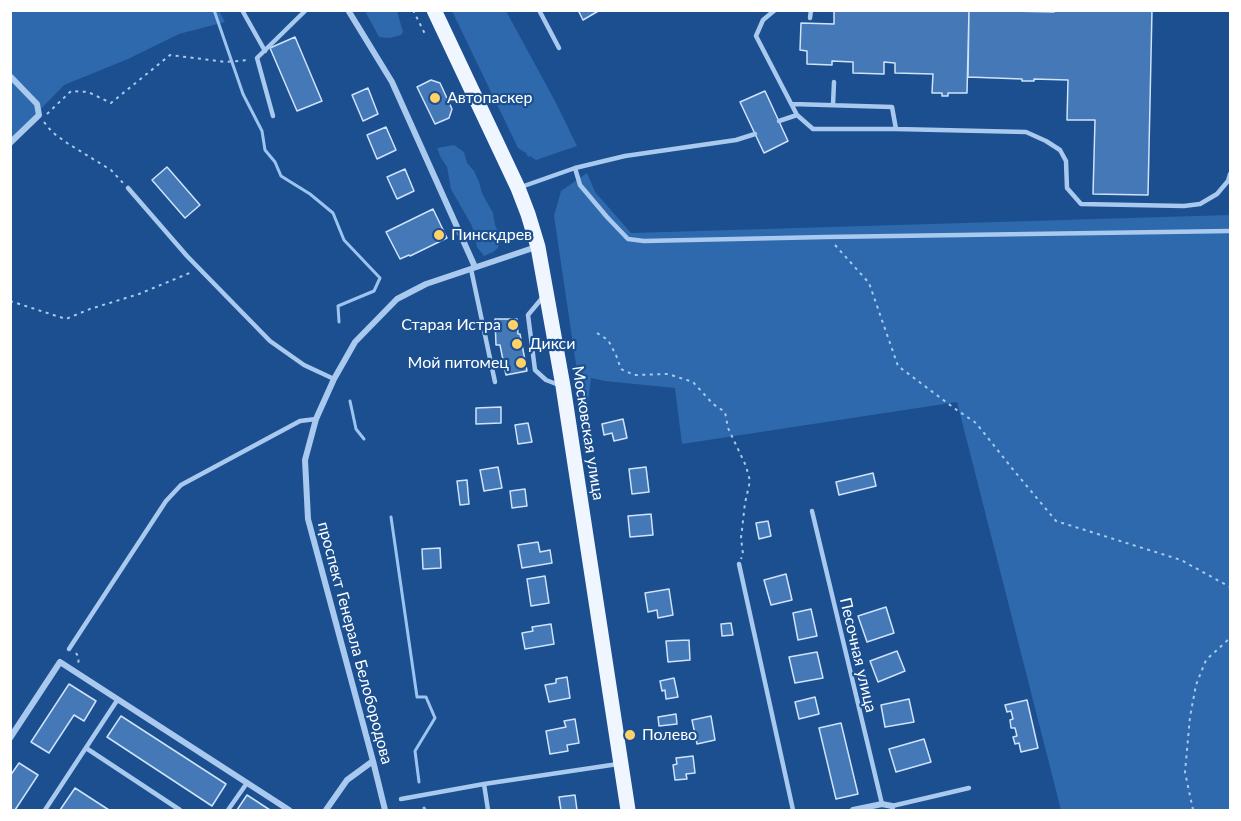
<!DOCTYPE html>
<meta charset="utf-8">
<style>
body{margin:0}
#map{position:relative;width:1241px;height:821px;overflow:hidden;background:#1b4f8f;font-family:Lato,sans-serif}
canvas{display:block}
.frame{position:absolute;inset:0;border:12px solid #fff;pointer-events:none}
</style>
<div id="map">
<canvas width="1241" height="821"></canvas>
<div class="frame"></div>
</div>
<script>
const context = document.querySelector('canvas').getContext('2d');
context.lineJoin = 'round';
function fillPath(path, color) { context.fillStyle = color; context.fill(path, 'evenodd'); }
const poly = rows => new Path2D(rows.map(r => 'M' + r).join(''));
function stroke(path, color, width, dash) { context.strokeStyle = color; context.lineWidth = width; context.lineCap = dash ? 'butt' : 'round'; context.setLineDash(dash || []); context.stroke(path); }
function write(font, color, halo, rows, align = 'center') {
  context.font = font + ' Lato,sans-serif'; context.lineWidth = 4.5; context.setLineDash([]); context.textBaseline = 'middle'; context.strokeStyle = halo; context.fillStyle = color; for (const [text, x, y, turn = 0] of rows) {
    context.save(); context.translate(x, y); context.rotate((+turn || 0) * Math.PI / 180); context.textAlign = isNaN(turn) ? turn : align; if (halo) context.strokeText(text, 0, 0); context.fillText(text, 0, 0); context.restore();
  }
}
fillPath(poly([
 [11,11,219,11,225,22,179,34,128,59,64,85,11,140],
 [365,11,397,11,403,32,401,35,390,38,379,37],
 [452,11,506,11,555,101,577,146,536,160,530,156,528,157,526,153,518,148],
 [454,145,464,152,467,163,474,171,479,182,482,193,493,213,495,225,500,235,498,248,493,252,484,256,477,247,472,226,451,189,447,167,441,158,437,148],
 [587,173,595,192,631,233,1230,215,1230,810,1061,810,957,402,682,444,675,388,605,381,591,378,585,425,554,216,561,191]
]), '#2e69ad');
stroke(poly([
 [214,10,243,94,262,131,265,150,275,162,281,176,310,194,333,213,344,240,380,278,374,291,338,306,339,322],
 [350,401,356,429,364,439],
 [391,517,417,697,426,697,435,718,415,751,419,782],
 [424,808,425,810]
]), '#9cc4f0', 3);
const building = poly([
 [578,10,600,10,583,20,578,10],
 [834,10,969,10,967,93,948,93,948,96,942,96,942,93,932,93,933,74,895,73,895,63,884,62,884,74,853,73,853,62,832,61,832,65,807,64,807,51,800,50,801,23,834,24,834,10],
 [969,10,1054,12,1054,10,1152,10,1148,195,1093,194,1095,120,1067,120,1068,80,1034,79,1034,81,1022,81,1022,79,968,77,969,10],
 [295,37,322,101,297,111,270,48,295,37],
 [431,80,440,83,452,109,449,118,435,124,417,87,431,80],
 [368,88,378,114,363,121,352,95,368,88],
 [765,91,788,141,764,153,740,102,765,91],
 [386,127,396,150,377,159,367,135,386,127],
 [167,167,200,205,185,218,152,180,167,167],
 [405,169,414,191,397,199,387,177,405,169],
 [433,209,447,238,410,256,409,255,400,259,386,232,433,209],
 [495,319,517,319,518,334,520,334,527,371,506,375,500,345,496,345,495,319],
 [501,407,501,423,476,424,476,408,501,407],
 [623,419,627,438,614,441,612,433,604,435,602,424,623,419],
 [528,423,532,442,518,444,515,425,528,423],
 [498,467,502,488,484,491,480,470,498,467],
 [646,467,649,492,632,494,629,469,646,467],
 [873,473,876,486,839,495,836,482,873,473],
 [467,480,469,504,460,505,457,481,467,480],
 [525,489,527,506,512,508,510,491,525,489],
 [651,514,653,535,630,537,628,516,651,514],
 [768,521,771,536,759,539,756,523,768,521],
 [538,542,540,552,550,550,552,563,522,568,518,545,538,542],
 [440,548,441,568,423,569,422,549,440,548],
 [786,574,792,600,771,605,764,580,786,574],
 [545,576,549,603,531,606,527,579,545,576],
 [669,589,673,615,658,618,657,610,648,612,645,593,669,589],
 [886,607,894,633,867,642,858,616,886,607],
 [811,609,817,636,798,640,793,613,811,609],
 [731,623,733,635,722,636,721,624,731,623],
 [551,624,554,644,525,649,522,633,533,631,532,627,551,624],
 [689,640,690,660,668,662,666,641,689,640],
 [897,651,905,671,878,682,870,661,897,651],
 [817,652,823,678,795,683,789,657,817,652],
 [567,677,570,698,549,702,545,685,556,683,556,679,567,677],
 [674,678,678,697,666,699,665,690,662,691,660,681,674,678],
 [69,684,96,701,84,721,74,715,49,753,31,742,69,684],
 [815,697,819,714,799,719,795,702,815,697],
 [909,699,914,722,885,727,881,705,909,699],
 [1027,700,1038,748,1021,752,1019,743,1015,744,1013,737,1017,736,1015,728,1011,728,1010,720,1013,719,1011,711,1007,712,1005,705,1027,700],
 [676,714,677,724,659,726,658,717,676,714],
 [121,716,226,784,212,806,107,737,121,716],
 [711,716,715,740,697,744,692,720,711,716],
 [575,719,579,743,567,745,568,751,550,754,546,731,566,727,564,721,575,719],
 [841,723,858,794,836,799,819,728,841,723],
 [924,739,931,762,896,772,889,749,924,739],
 [693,756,695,773,686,774,687,779,675,780,673,765,677,764,676,758,693,756],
 [19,763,38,775,15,810,10,810,10,776,19,763],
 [75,788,109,810,60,810,75,788],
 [247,795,270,810,237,810,247,795],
 [575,795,577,810,561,810,559,797,575,795]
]);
fillPath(building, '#4478b7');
stroke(building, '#cfe3fa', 1.5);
stroke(poly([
 [413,10,425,34],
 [47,114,71,91,88,92,111,103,170,55,226,62,249,60],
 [44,122,52,132,67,143,111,170,124,184],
 [835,245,869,283,898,366,954,408,976,423,1015,472,1056,521,1181,560,1230,587],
 [10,301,66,319,90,309,139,294,192,272],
 [597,333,608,340,616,355,621,369,634,375,668,374,693,382,713,404,725,412,728,428,746,466,750,481,745,503,741,538,743,554,741,559],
 [76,653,79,658,78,664],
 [1193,810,1185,772,1190,717,1196,685,1206,660,1230,638]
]), '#a9c9ee', 2, [3, 4.5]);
stroke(poly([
 [242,10,265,51],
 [539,10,559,48],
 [775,10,763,20,756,36,797,115],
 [810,18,811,10],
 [792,104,892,107,896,129],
 [833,105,834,82],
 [273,116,257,58,306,10],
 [779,121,797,115,813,129,896,129,1026,132,1046,141,1060,150,1066,161,1067,188,1081,204,1184,206,1200,204,1217,194,1228,181,1230,174],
 [575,168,580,185,607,217,628,239,644,241,826,237,1230,231],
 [521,187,575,168,625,156,736,140,755,134],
 [128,188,187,256,270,341,304,365,334,379],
 [471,269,495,382],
 [543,297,528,315,535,370,546,380,559,385],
 [812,511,882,804],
 [739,564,793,810],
 [69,649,166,501,181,485,300,421,316,419],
 [86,748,180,810],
 [401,799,484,784],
 [45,810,118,699],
 [228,810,247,783],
 [488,810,484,784,618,764],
 [893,810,892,806,969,788]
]), '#a9c9ee', 4.5);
stroke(poly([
 [348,10,392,82,475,267],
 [10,76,37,104,39,115,10,143],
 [10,738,60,662,289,810],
 [326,810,347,780,373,761],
 [385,810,373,761,308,519,305,460,316,419,334,379,355,342,397,299,426,284,536,247],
 [853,810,882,804,892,806]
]), '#a9c9ee', 6);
stroke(poly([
 [434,10,518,188,528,214,538,247,563,386,628,810]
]), '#f0f6ff', 15);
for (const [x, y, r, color] of [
 [435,98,6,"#ffd166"],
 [439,235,6,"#ffd166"],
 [513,325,6,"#ffd166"],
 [517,344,6,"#ffd166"],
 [521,363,6,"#ffd166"],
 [630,735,6,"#ffd166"]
]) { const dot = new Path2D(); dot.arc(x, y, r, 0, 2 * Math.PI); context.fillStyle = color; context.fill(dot); stroke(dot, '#1b4f8f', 2); }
write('16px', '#fff', '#1b4f8f', [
 ["Автопаскер",447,98],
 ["Пинскдрев",451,235],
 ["Старая Истра",501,325,"right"],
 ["Дикси",529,344],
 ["Мой питомец",509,363,"right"],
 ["Полево",642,735]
], 'left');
write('16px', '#fff', '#1b4f8f', [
 ["Московская улица",588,433,81],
 ["проспект Генерала Белобородова",355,643,75],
 ["Песочная улица",858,655,77]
]);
</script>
